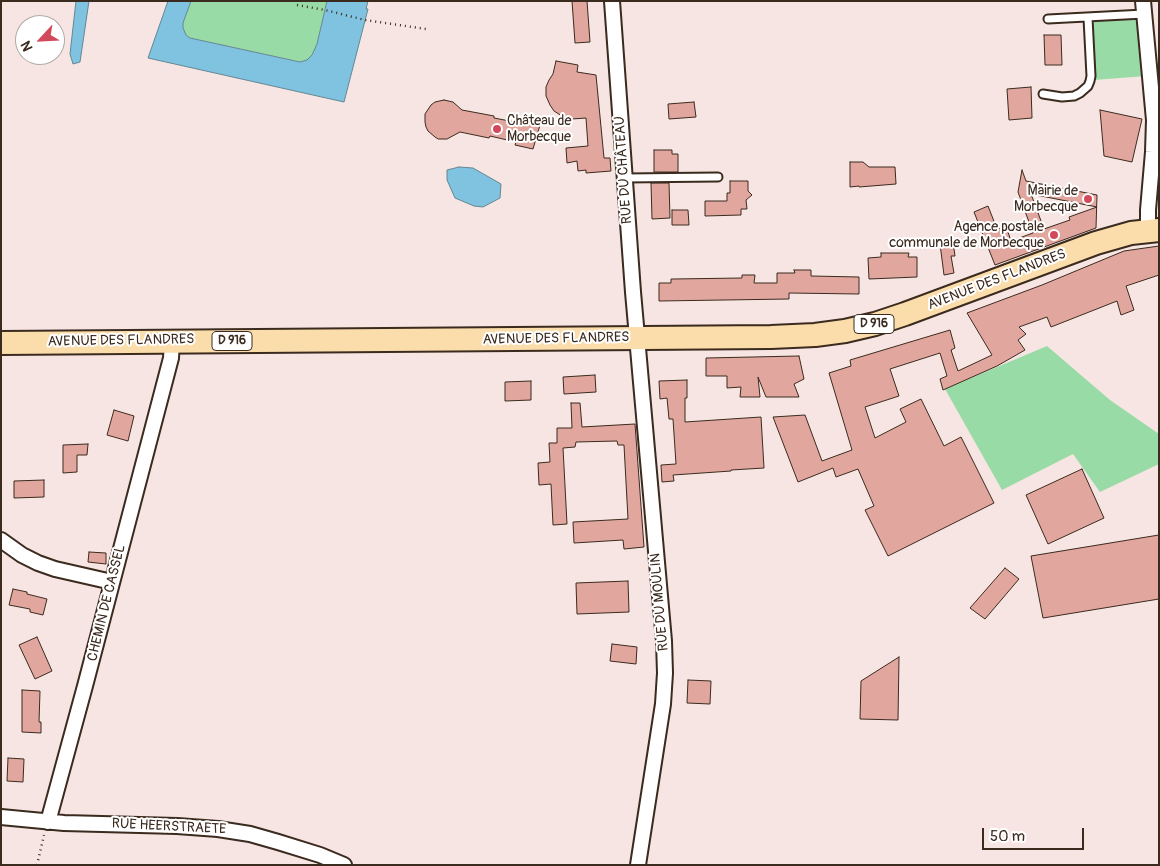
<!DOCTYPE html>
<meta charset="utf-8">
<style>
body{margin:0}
#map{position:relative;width:1160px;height:866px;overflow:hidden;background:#f6e5e2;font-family:Pangolin,sans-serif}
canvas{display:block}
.frame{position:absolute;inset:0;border:2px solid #3b2a1e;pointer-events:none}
.north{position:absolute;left:15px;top:15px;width:50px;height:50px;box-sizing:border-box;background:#fff;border:1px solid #b1aaa5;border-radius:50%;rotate:245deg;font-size:14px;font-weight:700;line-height:20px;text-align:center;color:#3b2a1e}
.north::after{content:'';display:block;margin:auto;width:18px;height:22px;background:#d1495b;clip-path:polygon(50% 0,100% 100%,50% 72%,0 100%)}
.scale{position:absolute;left:982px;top:828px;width:102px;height:22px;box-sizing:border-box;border:2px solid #3b2a1e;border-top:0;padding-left:6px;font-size:15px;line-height:18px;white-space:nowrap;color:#3b2a1e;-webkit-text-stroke:4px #fff;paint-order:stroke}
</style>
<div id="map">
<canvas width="1160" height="866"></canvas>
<div class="frame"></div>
<div class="north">N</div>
<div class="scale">50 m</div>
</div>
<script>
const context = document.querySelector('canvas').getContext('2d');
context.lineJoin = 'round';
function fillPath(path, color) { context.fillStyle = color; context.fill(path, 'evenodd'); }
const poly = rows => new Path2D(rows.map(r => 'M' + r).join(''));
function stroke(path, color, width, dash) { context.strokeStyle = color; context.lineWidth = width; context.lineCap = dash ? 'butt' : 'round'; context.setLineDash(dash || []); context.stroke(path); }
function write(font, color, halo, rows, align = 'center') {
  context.font = font + ' Pangolin,sans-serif'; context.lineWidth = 4; context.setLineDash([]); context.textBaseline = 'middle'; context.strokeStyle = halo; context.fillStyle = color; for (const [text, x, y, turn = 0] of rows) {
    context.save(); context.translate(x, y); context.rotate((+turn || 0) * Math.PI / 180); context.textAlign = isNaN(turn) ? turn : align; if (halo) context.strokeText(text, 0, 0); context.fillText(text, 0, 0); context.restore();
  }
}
fillPath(poly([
 [191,1,327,1,317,44,312,55,307,60,300,62,190,38,186,35,183,28,183,23],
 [1138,19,1146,76,1094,80,1093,20],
 [1047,346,1110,400,1159,434,1159,464,1100,492,1073,454,1002,490,945,389]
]), '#99dba6');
const water = poly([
 [76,1,89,1,80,62,73,64,70,54,76,1],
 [168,1,191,1,183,23,183,28,186,35,190,38,300,62,307,60,312,55,317,44,327,1,368,1,366,9,368,9,344,102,148,58,168,1],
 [459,167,473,168,501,184,500,198,483,207,474,206,455,198,447,180,447,170,459,167]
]);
fillPath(water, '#7fc3e0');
stroke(water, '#648692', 1);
const building = poly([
 [572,1,587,1,590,42,575,43,572,1],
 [1044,35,1061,35,1062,65,1045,65,1044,35],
 [556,61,578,65,577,72,596,75,604,158,610,158,611,171,586,173,586,170,578,171,577,161,567,163,566,148,588,146,586,118,572,119,562,116,554,111,550,105,546,96,546,87,549,80,553,74,556,61],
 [1031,87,1032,118,1009,120,1007,89,1031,87],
 [444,100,453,102,462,110,494,116,494,118,520,123,522,121,540,125,533,149,515,145,516,142,490,136,489,138,460,132,447,139,438,139,435,137,428,131,426,127,425,122,425,114,431,105,435,102,444,100],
 [694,102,696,117,669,119,668,104,694,102],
 [1100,110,1142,119,1132,162,1104,156,1100,110],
 [654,150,672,150,672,154,678,154,678,172,654,172,654,150],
 [850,162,863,162,869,167,895,167,896,184,859,187,859,186,850,187,850,162],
 [1022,170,1026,181,1097,195,1096,228,995,265,974,212,988,206,997,229,1006,226,1011,241,1033,233,1018,192,1022,170],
 [1031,194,1097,207,1069,217,1070,220,1044,229,1031,194],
 [730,181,748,181,748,191,752,195,746,200,747,209,741,209,741,215,705,216,705,201,727,201,727,193,730,193,730,181],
 [651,183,669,183,670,218,652,219,651,183],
 [672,210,688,210,689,225,672,225,672,210],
 [953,242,955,256,951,256,954,273,944,275,940,244,953,242],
 [1159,246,1159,275,1126,286,1134,310,1121,315,1117,301,1051,327,1047,317,1019,327,1026,334,1018,340,1025,350,997,366,943,390,940,379,947,376,940,353,890,369,899,396,865,407,875,438,906,422,900,409,921,399,944,446,961,437,994,503,888,556,865,510,874,506,858,469,836,477,833,468,798,482,773,417,805,415,822,461,852,450,829,373,851,366,850,360,950,330,955,348,951,350,958,371,992,355,967,313,1042,285,1124,251,1159,246],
 [881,253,909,253,908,257,917,257,917,277,869,279,868,258,881,257,881,253],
 [794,270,811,270,811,276,859,277,859,294,789,293,789,299,659,301,659,283,671,283,671,279,673,279,742,278,742,275,755,275,754,283,777,283,777,273,795,273,794,270],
 [799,356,804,379,794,384,799,397,766,397,758,377,760,397,740,397,741,387,727,388,727,376,706,376,706,358,799,356],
 [595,375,596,392,564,394,563,377,595,375],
 [687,380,687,398,685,398,685,422,761,417,764,468,731,470,731,471,673,475,674,481,662,482,661,465,676,464,673,419,669,419,667,398,660,399,659,381,687,380],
 [531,381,531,400,505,401,505,382,531,381],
 [571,403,580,403,582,427,635,424,644,547,624,549,623,540,574,543,573,522,628,519,624,445,618,445,617,441,576,442,575,447,563,448,567,524,553,525,551,484,539,485,538,463,550,462,549,443,557,443,557,428,572,428,571,403],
 [114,410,134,416,128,441,107,435,114,410],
 [88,444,87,455,77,455,77,472,63,473,63,445,88,444],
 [1082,469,1104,518,1048,544,1026,495,1082,469],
 [44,480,44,497,14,498,14,481,44,480],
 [1159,535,1159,599,1043,618,1031,556,1159,535],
 [89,552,106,553,106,564,88,562,89,552],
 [1005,568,1019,579,985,619,970,608,1005,568],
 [628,581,629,612,577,614,576,583,628,581],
 [13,589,27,592,27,594,47,599,43,615,30,612,30,609,9,605,13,589],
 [37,637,52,671,35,679,19,645,37,637],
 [612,644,637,647,636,664,610,661,612,644],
 [899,657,898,720,860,719,861,681,899,657],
 [688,680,711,681,710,704,687,703,688,680],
 [22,690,40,691,39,722,41,722,41,733,22,732,22,690],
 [8,758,24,759,23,782,7,781,8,758]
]);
fillPath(building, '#e1a79e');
stroke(building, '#3b2a1e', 1);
const service = poly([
 [1048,19,1144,14],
 [1043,94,1062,97,1074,96,1080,93,1088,86,1090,81,1091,76,1088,18],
 [625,178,718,177]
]);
const minor = poly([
 [612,1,633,292,664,641,665,673,663,704,638,865],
 [1143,1,1154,120,1153,152,1148,210,1148,230],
 [1,540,22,555,38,563,55,569,112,582],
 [1,817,64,823,177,826,218,829,250,834,278,842,320,855,344,865],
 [48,822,85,686,171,358,172,341]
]);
const primary = poly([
 [1,343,771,337,815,335,845,331,875,324,905,314,1096,243,1131,233,1159,230]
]);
stroke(service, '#3b2a1e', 11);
stroke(minor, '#3b2a1e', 18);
stroke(primary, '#3b2a1e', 26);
stroke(poly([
 [297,5,325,10,365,20,426,29],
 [37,865,44,835]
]), '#3b2a1e', 2.5, [1, 4]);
stroke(service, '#fff', 7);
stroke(minor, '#fff', 14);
stroke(primary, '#fbddab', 22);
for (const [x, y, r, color] of [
 [497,129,5,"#d1495b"],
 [1088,199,5,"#d1495b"],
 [1054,235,5,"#d1495b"]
]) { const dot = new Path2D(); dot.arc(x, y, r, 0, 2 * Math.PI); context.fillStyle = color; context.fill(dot); stroke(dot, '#fff', 2); }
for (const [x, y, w] of [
 [874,324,40],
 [232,341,40]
]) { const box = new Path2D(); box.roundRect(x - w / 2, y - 9.5, w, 19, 4); context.fillStyle = '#fff'; context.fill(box); stroke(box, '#3b2a1e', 1); }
write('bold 12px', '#3b2a1e', null, [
 ["D 916",874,324],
 ["D 916",232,341]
]);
write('14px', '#3b2a1e', '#fff', [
 ["Château de",507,121,"left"],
 ["Morbecque",507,137,"left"],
 ["Mairie de",1078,191],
 ["Morbecque",1078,207],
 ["Agence postale",1044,227],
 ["communale de Morbecque",1044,243]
], 'right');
write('14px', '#3b2a1e', '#fff', [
 ["RUE DU CHÂTEAU",624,170,-94],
 ["AVENUE DES FLANDRES",997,280,-21],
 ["AVENUE DES FLANDRES",556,339,-1],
 ["AVENUE DES FLANDRES",121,341,-1],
 ["RUE DU MOULIN",660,602,-95],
 ["CHEMIN DE CASSEL",107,603,-76],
 ["RUE HEERSTRAETE",169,827,3]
]);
</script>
